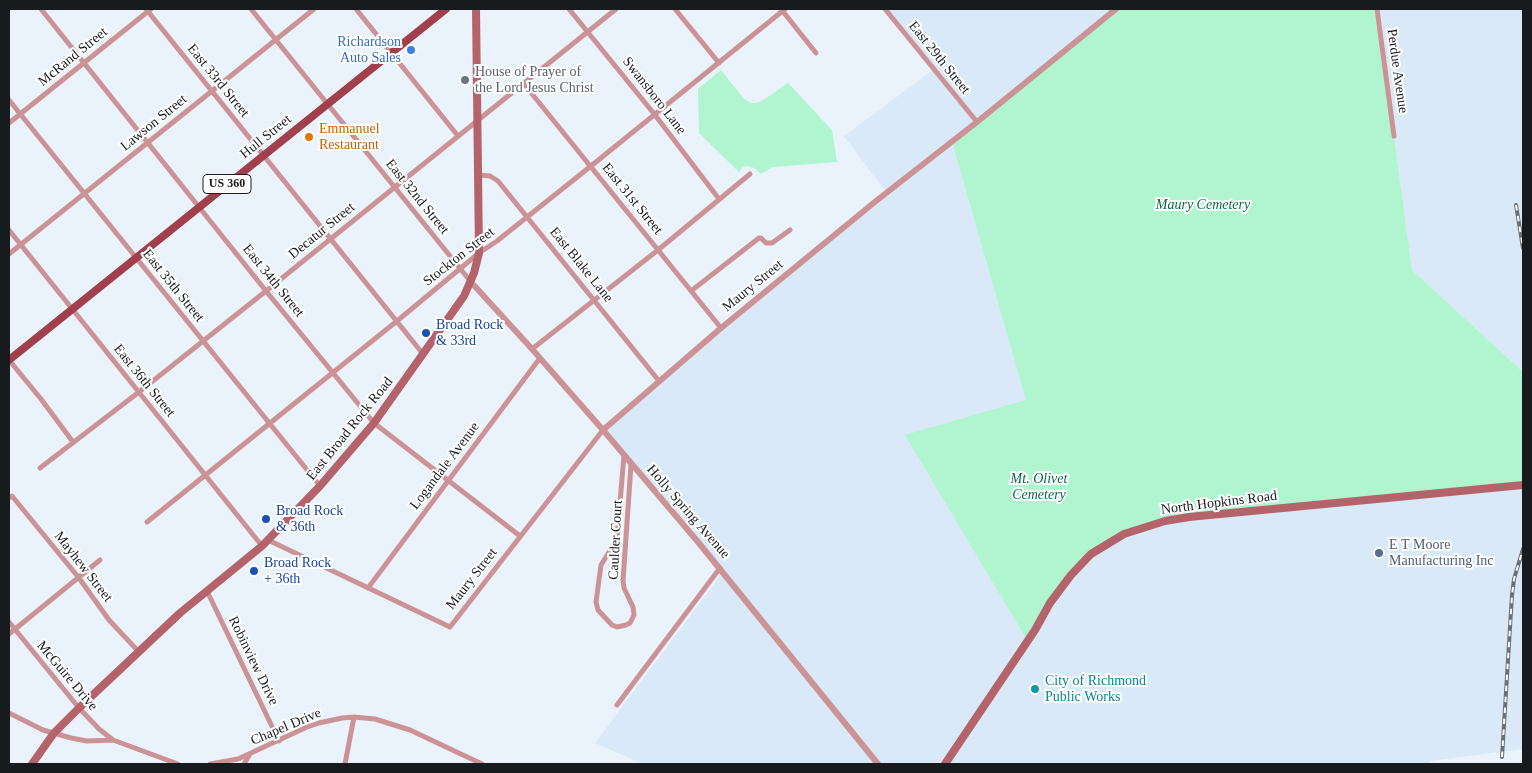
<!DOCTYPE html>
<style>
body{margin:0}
#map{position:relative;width:1532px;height:773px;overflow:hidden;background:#eaf3fb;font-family:Georgia,serif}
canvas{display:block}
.frame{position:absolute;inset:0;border:10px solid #181b1e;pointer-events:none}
</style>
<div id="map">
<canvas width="1532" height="773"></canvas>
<div class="frame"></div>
</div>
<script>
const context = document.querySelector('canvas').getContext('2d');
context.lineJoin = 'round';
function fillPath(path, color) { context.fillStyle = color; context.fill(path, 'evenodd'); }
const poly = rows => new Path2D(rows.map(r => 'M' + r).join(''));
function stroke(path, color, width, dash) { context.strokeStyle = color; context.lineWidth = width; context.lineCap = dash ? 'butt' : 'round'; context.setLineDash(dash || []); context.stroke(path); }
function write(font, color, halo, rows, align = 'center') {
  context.font = font + ' Georgia,serif'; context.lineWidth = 4; context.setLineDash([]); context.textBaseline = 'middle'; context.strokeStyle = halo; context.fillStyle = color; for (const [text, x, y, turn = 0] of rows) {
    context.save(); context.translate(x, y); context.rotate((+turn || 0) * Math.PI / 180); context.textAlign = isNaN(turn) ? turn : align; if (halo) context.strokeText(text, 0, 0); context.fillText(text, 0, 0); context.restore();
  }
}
fillPath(poly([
 [885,9,1117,9,952,142,1027,401,1055,598,1090,556,1140,529,1168,522,1523,484,1523,749,1430,761,1430,764,643,764,595,743,723,572,602,430,725,325,888,195,844,136,934,69],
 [1377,9,1523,9,1523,372,1412,270]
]), '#dae9f7');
fillPath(poly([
 [1117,9,1377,9,1412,270,1523,372,1523,484,1197,516,1140,529,1090,556,1071,577,1027,640,905,435,1026,400,952,142],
 [721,70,744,99,751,103,757,103,762,101,788,83,832,130,837,162,773,167,761,174,754,168,748,166,743,167,739,172,699,133,698,89]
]), '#b0f5d0');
stroke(poly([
 [41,9,266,291,374,423,520,536],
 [146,9,423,354],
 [251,9,471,282],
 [356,9,458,136],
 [569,9,655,115,719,199],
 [675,9,719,63],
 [781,9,816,53],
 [885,9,977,122],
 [1377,9,1394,136],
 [524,84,721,328],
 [9,100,320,486],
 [9,123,151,9],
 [479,175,490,176,498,181,659,381],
 [9,230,262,546],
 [9,254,314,9],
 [691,291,759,238,761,238,766,243,772,243,790,230],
 [532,349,658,250,750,174],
 [9,360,41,399,73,442],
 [624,455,617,539,601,565,596,602,598,610,612,625,617,627,626,625,630,623,634,615,633,607,624,588,623,581,631,465],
 [40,468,139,392,266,291,616,9],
 [9,498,12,496,79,578,109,620,138,651],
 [147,522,397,321,479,253,497,241,591,166,785,9],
 [268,540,450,627,603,430],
 [368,588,540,358],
 [207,591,279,741],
 [9,622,79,708,99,729,113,740,178,764],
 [9,634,100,560],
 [617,705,720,568],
 [9,713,43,730,71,738,87,741,113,740],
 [210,764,238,759,307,727,319,723,342,718,354,717,375,719,410,730,482,764],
 [244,764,250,754],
 [345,764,354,717]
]), '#cc9397', 5);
stroke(poly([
 [471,282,532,349,603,430,698,542,878,764],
 [603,430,721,328,876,201,977,122,1116,9]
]), '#cc9397', 6);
stroke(poly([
 [32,764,54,733,79,708,180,613,262,546,320,486,374,423,464,296,474,273,479,253,476,9],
 [945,764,1035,630,1050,603,1071,575,1091,554,1124,534,1165,521,1189,517,1523,485]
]), '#b4636b', 8);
stroke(poly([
 [9,360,446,9]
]), '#a13f4d', 8);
const rail = poly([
 [1516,205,1523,248],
 [1502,757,1512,595,1514,579,1523,549]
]);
stroke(rail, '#6a7075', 4);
stroke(rail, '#fff', 2, [5.5]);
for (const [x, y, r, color] of [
 [411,50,5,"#3f7fe0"],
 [465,80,5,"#6b7280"],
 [309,137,5,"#e8710a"],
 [426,333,5,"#1a4fb4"],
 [266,519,5,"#1a4fb4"],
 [1379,553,5,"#5c6f8a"],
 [254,571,5,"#1a4fb4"],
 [1035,689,5,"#0f9aa8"]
]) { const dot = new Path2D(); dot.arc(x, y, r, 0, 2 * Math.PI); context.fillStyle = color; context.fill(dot); stroke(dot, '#fff', 2); }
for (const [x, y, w] of [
 [227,184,48]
]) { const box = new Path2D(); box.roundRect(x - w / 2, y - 9.5, w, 19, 4); context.fillStyle = '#fff'; context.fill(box); stroke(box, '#181b1e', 1); }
write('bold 12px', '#181b1e', null, [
 ["US 360",227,184]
]);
write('14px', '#366cbe', '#fff', [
 ["Richardson",401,42],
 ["Auto Sales",401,58]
], 'right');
write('14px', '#181b1e', '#fff', [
 ["McRand Street",73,57,-39],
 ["East 29th Street",939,58,51],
 ["Perdue Avenue",1397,71,82],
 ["East 33rd Street",218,81,51],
 ["Swansboro Lane",654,96,52],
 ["Lawson Street",154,123,-39],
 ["Hull Street",266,137,-39],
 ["East 32nd Street",417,197,51],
 ["East 31st Street",632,199,51],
 ["Decatur Street",322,231,-39],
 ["Stockton Street",459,257,-38],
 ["East Blake Lane",581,265,51],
 ["East 34th Street",273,281,51],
 ["East 35th Street",173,286,51],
 ["Maury Street",753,286,-39],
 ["East 36th Street",144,381,51],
 ["East Broad Rock Road",350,429,-51],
 ["Logandale Avenue",445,466,-53],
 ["North Hopkins Road",1219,503,-7],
 ["Holly Spring Avenue",688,512,49],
 ["Caulder Court",616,540,-87],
 ["Mayhew Street",83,567,52],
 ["Maury Street",472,579,-52],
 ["Robinview Drive",253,661,64],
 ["McGuire Drive",67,676,50],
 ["Chapel Drive",286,727,-23]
]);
write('14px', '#5b616d', '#fff', [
 ["House of Prayer of",475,72],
 ["the Lord Jesus Christ",475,88]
], 'left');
write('14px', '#c56008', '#fff', [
 ["Emmanuel",319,129],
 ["Restaurant",319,145]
], 'left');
write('italic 14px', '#0b6845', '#fff', [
 ["Maury Cemetery",1203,205],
 ["Mt. Olivet",1039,479],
 ["Cemetery",1039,495]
]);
write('14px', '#164399', '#fff', [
 ["Broad Rock",436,325],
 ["& 33rd",436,341],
 ["Broad Rock",276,511],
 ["& 36th",276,527],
 ["Broad Rock",264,563],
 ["+ 36th",264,579]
], 'left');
write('14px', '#4e5e75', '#fff', [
 ["E T Moore",1389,545],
 ["Manufacturing Inc",1389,561]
], 'left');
write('14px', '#0d838f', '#fff', [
 ["City of Richmond",1045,681],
 ["Public Works",1045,697]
], 'left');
</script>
